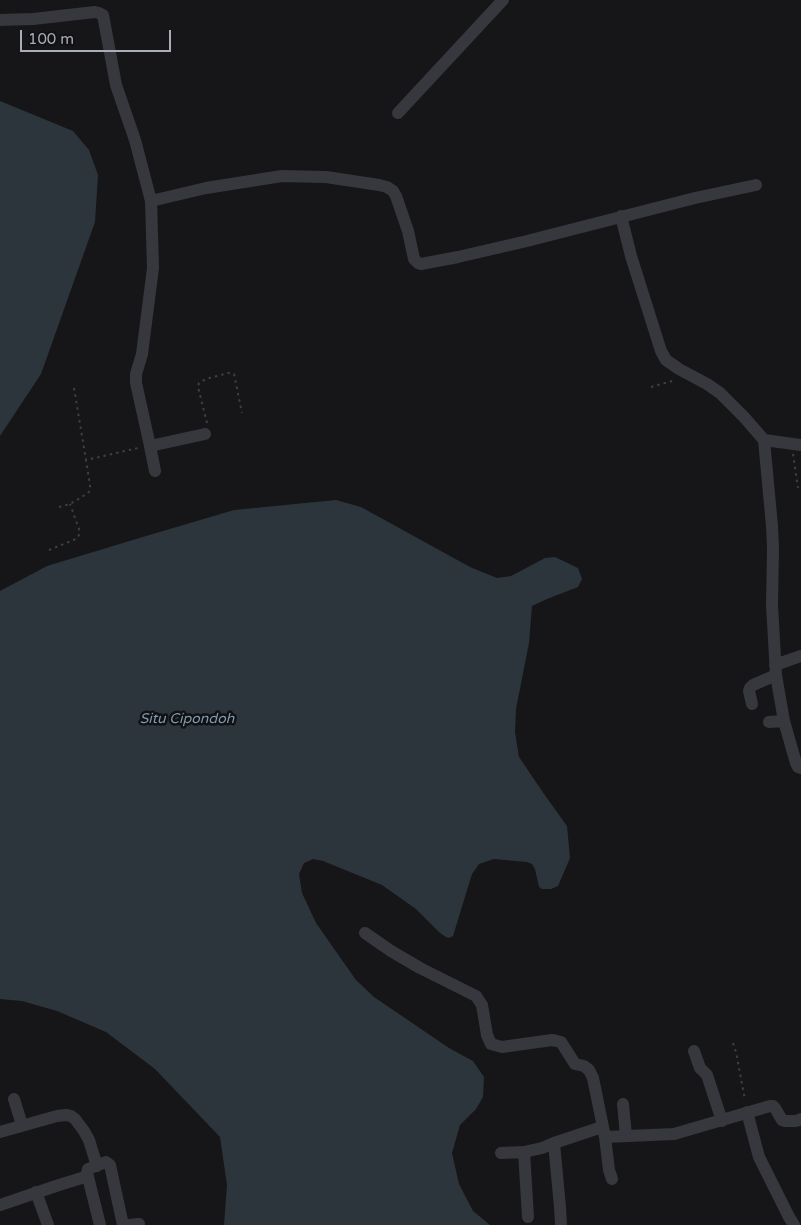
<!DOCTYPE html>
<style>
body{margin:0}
#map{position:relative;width:801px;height:1225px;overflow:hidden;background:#161618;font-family:"Varela Round",sans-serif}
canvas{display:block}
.scale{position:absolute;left:20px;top:30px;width:151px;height:22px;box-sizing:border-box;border:2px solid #a8adb8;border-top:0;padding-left:6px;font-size:15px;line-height:18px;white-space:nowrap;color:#a8adb8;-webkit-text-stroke:4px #111113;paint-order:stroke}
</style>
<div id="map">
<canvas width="801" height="1225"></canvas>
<div class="scale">100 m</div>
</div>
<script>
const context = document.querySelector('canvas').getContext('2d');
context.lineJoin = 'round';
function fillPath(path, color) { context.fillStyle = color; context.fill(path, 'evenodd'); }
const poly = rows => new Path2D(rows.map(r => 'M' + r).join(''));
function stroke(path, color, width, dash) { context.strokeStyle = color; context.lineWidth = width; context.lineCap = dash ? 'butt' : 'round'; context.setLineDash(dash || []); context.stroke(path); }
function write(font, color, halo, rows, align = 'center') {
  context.font = font + ' "Varela Round",sans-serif'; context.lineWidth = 5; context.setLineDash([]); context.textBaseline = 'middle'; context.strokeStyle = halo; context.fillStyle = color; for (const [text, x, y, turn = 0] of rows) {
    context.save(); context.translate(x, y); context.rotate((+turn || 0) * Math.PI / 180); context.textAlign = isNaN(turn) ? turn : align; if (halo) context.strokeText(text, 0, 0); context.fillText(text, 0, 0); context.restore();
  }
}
fillPath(poly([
 [0,101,73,131,89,150,98,175,95,222,41,374,0,436],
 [336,500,361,507,470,567,497,578,511,576,545,558,555,557,578,568,582,579,578,587,547,599,532,606,529,643,516,709,515,732,519,757,544,794,567,826,570,858,558,886,551,889,542,889,539,887,535,869,532,864,527,862,494,859,479,864,472,874,453,936,449,938,446,937,440,933,416,909,382,885,323,861,313,859,304,863,299,874,302,893,316,923,356,980,374,997,449,1048,473,1061,484,1077,483,1097,476,1109,460,1125,452,1153,459,1184,473,1211,490,1225,224,1225,227,1185,220,1137,155,1069,106,1032,57,1011,22,1001,0,999,0,591,47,566,146,536,234,510]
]), '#2c353c');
stroke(poly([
 [651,387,676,380],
 [74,388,86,460],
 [207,423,198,387,199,383,206,379,228,373,234,374,242,413],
 [793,454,798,488],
 [59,507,70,504,85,495,90,491,90,485,86,460,138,448],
 [49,550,76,539,79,535,79,529,70,504],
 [733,1043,736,1052,745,1100]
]), '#3d3f44', 2, [2.5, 4]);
stroke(poly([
 [0,20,33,19,95,12,99,13,103,15,116,85,135,140,151,201,153,268,142,354,136,374,136,383,150,446,205,434],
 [398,113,503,0],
 [151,201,206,188,282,176,326,177,379,185,387,187,393,191,396,196,408,231,414,259,418,263,421,264,458,257,527,241,695,198,756,185],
 [621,216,631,256,661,351,666,360,679,369,707,384,720,393,744,417,764,440,801,445],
 [764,440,772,526,773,549,772,605,776,675,784,721,796,763,798,767,801,768],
 [150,446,155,471],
 [775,665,801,656],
 [752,704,749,691,750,688,753,685,776,675],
 [769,722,784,721],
 [365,933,391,951,420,968,476,996,482,1005,487,1035,491,1044,502,1047,552,1040,557,1041,561,1042,575,1064,584,1066,589,1070,593,1078,605,1137,674,1134,770,1106,773,1106,775,1108,782,1120,785,1121,796,1121,801,1119],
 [694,1051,700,1068,707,1075,722,1121],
 [14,1099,22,1125],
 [623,1104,626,1136],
 [747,1112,759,1157,789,1217,794,1225],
 [0,1132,57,1116,66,1115,71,1116,75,1119,84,1131,89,1140,97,1166],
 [605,1137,609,1170,612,1179],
 [524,1152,528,1217],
 [501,1153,524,1152,542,1148,554,1143],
 [36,1192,48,1225],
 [0,1205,56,1186,88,1176],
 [100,1225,87,1173,88,1169,106,1162,110,1165,123,1225],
 [129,1225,139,1224],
 [561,1225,560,1207,554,1143,602,1127]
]), '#37383d', 12);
write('italic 14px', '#7f9cb3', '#111113', [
 ["Situ Cipondoh",187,719]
]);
</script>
